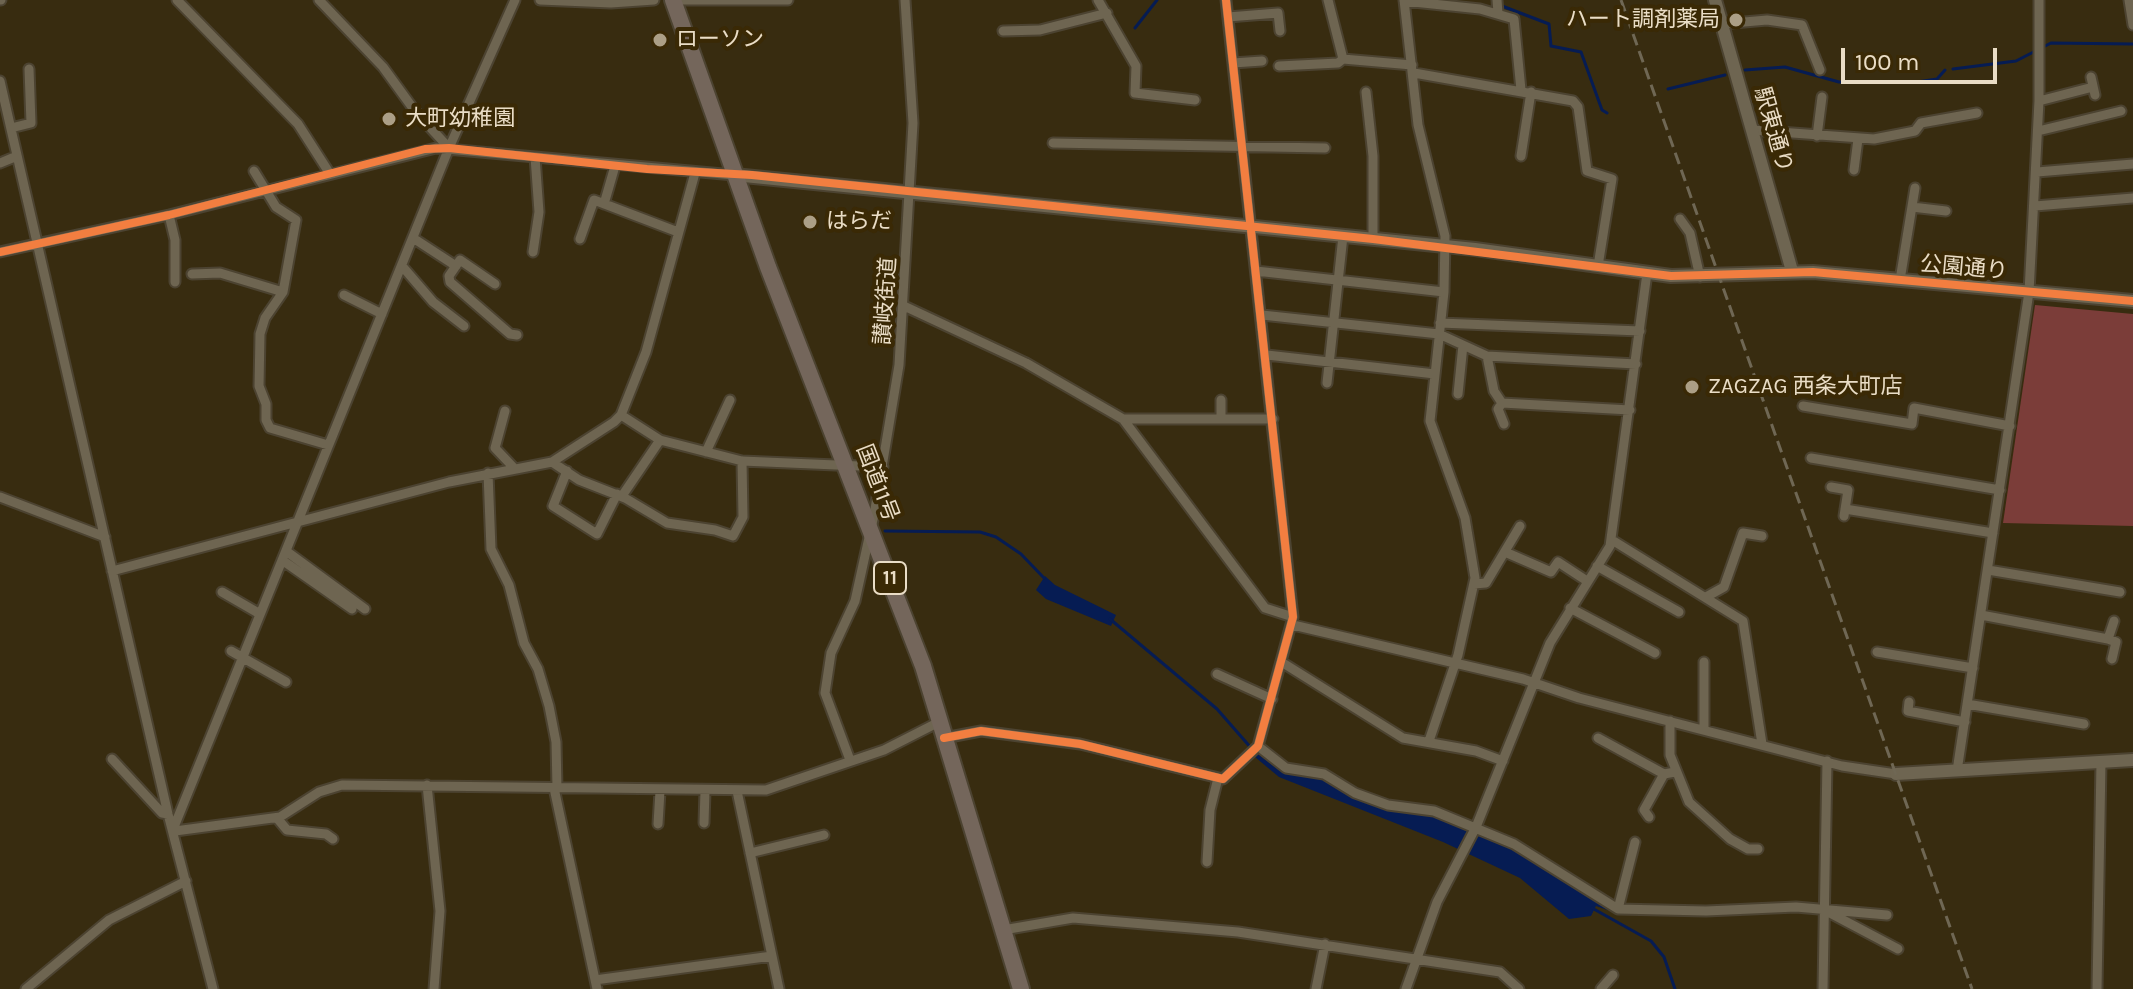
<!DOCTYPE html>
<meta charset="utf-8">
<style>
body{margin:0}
#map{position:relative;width:2133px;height:989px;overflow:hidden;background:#382c10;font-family:Karla,sans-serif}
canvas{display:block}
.scale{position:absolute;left:1841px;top:48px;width:156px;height:36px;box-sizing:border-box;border:4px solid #eaddc6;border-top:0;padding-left:10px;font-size:24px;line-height:28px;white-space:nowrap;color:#eaddc6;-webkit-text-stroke:6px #3a2905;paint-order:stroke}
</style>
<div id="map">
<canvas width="2133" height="989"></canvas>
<div class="scale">100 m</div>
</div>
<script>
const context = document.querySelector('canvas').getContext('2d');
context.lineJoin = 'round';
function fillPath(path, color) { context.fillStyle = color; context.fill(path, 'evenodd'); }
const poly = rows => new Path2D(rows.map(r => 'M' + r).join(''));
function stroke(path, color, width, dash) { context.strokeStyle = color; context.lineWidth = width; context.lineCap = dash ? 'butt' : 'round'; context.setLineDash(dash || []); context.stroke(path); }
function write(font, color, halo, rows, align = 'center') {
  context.font = font + ' Karla,"Noto Sans JP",sans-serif'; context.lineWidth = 8; context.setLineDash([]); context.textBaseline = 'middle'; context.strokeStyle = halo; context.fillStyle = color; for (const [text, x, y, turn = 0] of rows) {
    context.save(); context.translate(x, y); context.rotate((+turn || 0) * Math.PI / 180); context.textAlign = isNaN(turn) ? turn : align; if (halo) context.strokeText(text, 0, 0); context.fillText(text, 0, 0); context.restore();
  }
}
fillPath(poly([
 [2035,305,2133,314,2133,526,2003,523]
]), '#7b3d39');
fillPath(poly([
 [1045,576,1055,585,1116,615,1111,626,1046,599,1036,590],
 [1259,755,1283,773,1326,780,1373,805,1426,814,1512,848,1610,911,1596,906,1591,916,1569,919,1520,878,1443,842,1279,777,1255,757]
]), '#061c53');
stroke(poly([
 [1502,6,1549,24,1551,46,1581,52,1602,110,1607,113],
 [1135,28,1157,0],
 [1953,69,2016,61,2051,43,2133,44],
 [1745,70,1785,67,1839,82,1917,82,1937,79,1945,70],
 [1668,89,1725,75],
 [885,531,980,532,996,537,1021,554,1044,578],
 [1110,619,1217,709,1259,757],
 [1592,908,1651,941,1664,957,1675,989]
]), '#061c53', 3);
const street = poly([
 [0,0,1,0],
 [177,0,298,124,330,174],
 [319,0,383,67,415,111,449,148],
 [540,0,611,3,654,0],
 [676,0,788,0],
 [1098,0,1136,66,1135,93,1195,100],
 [1328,0,1343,59,1412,65],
 [1404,0,1418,125,1445,236,1444,292,1430,421,1465,518,1475,578,1458,655,1429,741],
 [1497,0,1498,13],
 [2129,0,2133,25],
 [1404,1,1480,9,1514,19,1521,90],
 [1228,17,1278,13,1280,31],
 [1722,24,1767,20,1802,25,1820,70],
 [1003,31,1040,30,1107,13],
 [1233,63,1262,61],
 [1279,66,1338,63,1343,59],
 [1414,73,1573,101,1578,107,1587,171,1612,179,1598,266],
 [2091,77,2095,95],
 [0,81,168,814,213,989],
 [1366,92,1373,156,1373,239],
 [2039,101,2093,87],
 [11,128,31,123,29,69],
 [1752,130,1874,139,1915,131,1921,123,1977,113],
 [2038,131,2121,111],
 [1817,136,1822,97],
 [1053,143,1325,148],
 [1521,156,1531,92],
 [0,163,17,156],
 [1854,170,1858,139],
 [254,171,276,207,296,220,283,292,265,318,260,334,259,386,266,404,266,420,270,428,328,445],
 [2037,172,2133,164],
 [604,204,615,166],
 [2035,206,2133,198],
 [1912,207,1946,211],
 [169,215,175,240,175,282],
 [1680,219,1690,233,1700,277],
 [413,238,456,266],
 [580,239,594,200,678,232],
 [0,252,169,215,436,148,734,175],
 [533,252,539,212,535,157],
 [402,266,433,302,464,326],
 [1256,271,1444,292],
 [192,274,220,273,283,292],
 [1900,280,1915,188],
 [495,284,460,260,449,276,450,282,510,334,517,335],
 [344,295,382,314],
 [904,306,1026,363,1123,419,1265,608,1293,617],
 [1262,315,1439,334,1487,356,1636,364],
 [1440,323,1640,331],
 [1267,355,1435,374],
 [1487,356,1494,391,1502,403,1498,409,1504,424],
 [1327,383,1343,236],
 [1458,394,1463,345],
 [1502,403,1630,410],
 [1803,406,1912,424,1914,408,2010,426],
 [505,411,495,448,514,468],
 [621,415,660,440,742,461,883,467],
 [1123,419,1273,419],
 [1221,419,1221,400],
 [706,452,730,400],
 [1811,458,2000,490],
 [552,462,579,480,625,498,667,523,715,530,733,536,743,517,742,461],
 [567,471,553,506,597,534,617,494],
 [488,473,491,549,509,585,524,643,538,669,549,706,556,742,557,788],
 [1831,487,1848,490,1844,516],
 [622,496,660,440],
 [0,497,105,537],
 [1845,509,1993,533],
 [1612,540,1743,621,1762,744],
 [286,551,365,609],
 [1505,552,1551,572,1558,562,1587,581],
 [282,560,352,609],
 [1597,566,1679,612],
 [1988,570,2120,592],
 [112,571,449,482,552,462,614,422,621,415,646,352,695,173],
 [1474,584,1486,583,1520,526],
 [222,592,260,614],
 [1706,597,1724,587,1743,533,1762,536],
 [1570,608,1655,653],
 [1981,615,2108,639,2116,642,2112,659],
 [1293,625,1523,679,1579,698,1842,766,1896,774],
 [2108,639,2114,621],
 [231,651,286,682],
 [1877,652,1973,668],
 [1704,662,1704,729],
 [1283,663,1403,738,1476,751,1503,761],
 [1217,674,1272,699],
 [1909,702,1908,711,1965,722],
 [1967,704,2084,724],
 [1670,721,1670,755,1689,802,1730,839,1748,849,1758,849],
 [944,738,981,731,1080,744,1223,779,1258,746,1293,617,1226,0],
 [1598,738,1664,774,1675,772],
 [1258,746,1286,768,1324,774,1355,793,1388,805,1434,811,1514,844,1618,909,1706,911,1796,907,1887,915],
 [112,759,162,813,168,814],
 [850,760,825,693,831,653,855,601,874,515,899,365,913,123,905,0],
 [1957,771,2029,292,2039,101,2039,0],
 [427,785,440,911,434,989],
 [554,788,597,989],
 [737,791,779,989],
 [1649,817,1644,810,1664,774],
 [277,818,287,830,326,834,333,839],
 [704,823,705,791],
 [658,824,660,791],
 [174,827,449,148,515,0],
 [175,831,280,817,319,792,342,785,766,790,884,750,939,722],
 [750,853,824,835],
 [1207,862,1210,810,1218,778],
 [1618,909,1635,842],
 [1830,913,1898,949],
 [1003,930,1073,918,1238,932,1500,972,1519,989],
 [595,980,772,956],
 [26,989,109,920,186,881],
 [1316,989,1325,944],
 [1406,989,1437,902,1476,827,1550,643,1610,546,1647,273],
 [1601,989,1613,975],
 [1823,989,1827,761],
 [2097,989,2101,762]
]);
const secondary = poly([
 [1715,0,1792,271],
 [734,175,1475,249,1671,276,1813,272,2133,301],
 [1896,774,2133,760]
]);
const highway = poly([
 [673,0,768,267,923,666,1021,989]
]);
stroke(street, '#4c4331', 13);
stroke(secondary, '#4c4331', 16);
stroke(highway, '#4c4331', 20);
stroke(street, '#6e6551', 9);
stroke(secondary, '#6e6551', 12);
stroke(highway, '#74665b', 16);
stroke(poly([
 [1621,0,1972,989]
]), '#6f6754', 3, [12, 6]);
stroke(poly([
 [0,252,169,215,425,149,449,148,647,169,752,175,1373,239,1671,276,1813,272,2133,301],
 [944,738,981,731,1080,744,1223,779,1258,746,1293,617,1226,0]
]), '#f27e40', 8);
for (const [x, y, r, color] of [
 [1736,20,8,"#ac9f86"],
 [660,40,8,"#ac9f86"],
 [389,119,8,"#ac9f86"],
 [810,222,8,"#ac9f86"],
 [1692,387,8,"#ac9f86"]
]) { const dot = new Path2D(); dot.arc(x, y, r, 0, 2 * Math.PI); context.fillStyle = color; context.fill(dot); stroke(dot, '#3a2905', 3); }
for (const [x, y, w] of [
 [890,578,32]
]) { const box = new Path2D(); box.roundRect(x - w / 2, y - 16, w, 32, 6); context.fillStyle = '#3a2905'; context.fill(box); stroke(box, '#eaddc6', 2); }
write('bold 20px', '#eaddc6', null, [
 ["11",890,578]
]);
write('22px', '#eaddc6', '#3a2905', [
 ["ハート調剤薬局",1720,20,"right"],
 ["ローソン",676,40],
 ["大町幼稚園",405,119],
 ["はらだ",826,222],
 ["ZAGZAG 西条大町店",1708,387]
], 'left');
write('22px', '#eaddc6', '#3a2905', [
 ["駅東通り",1773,130,74],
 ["公園通り",1964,268,5],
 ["讃岐街道",886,301,-86],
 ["国道11号",877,483,69]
]);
</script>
